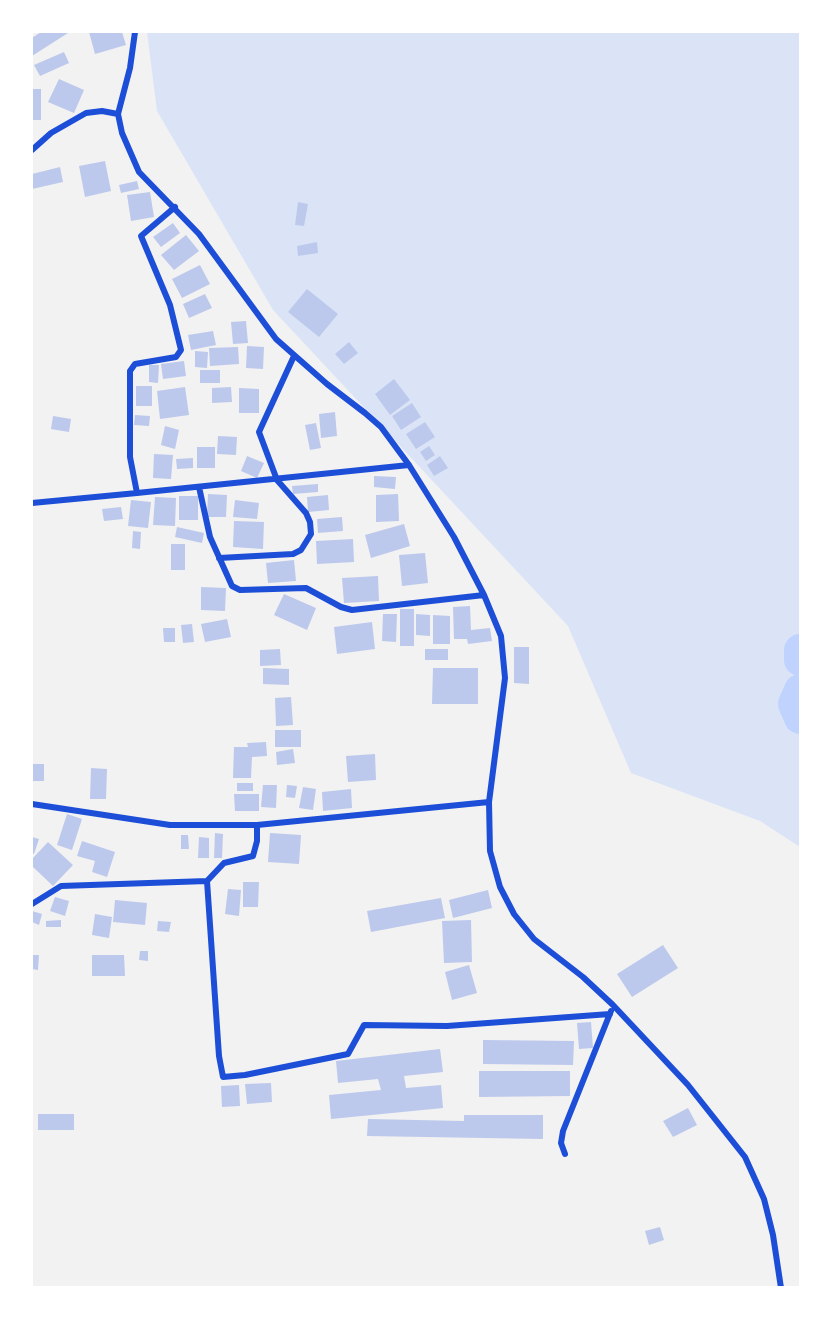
<!DOCTYPE html>
<style>
body{margin:0}
#map{position:relative;width:832px;height:1319px;overflow:hidden;background:#f2f2f2;font-family:Poppins,sans-serif}
canvas{display:block}
.frame{position:absolute;inset:0;border:33px solid #fff;pointer-events:none}
</style>
<div id="map">
<canvas width="832" height="1319"></canvas>
<div class="frame"></div>
</div>
<script>
const context = document.querySelector('canvas').getContext('2d');
context.lineJoin = 'round';
function fillPath(path, color) { context.fillStyle = color; context.fill(path, 'evenodd'); }
const poly = rows => new Path2D(rows.map(r => 'M' + r).join(''));
function stroke(path, color, width, dash) { context.strokeStyle = color; context.lineWidth = width; context.lineCap = dash ? 'butt' : 'round'; context.setLineDash(dash || []); context.stroke(path); }
fillPath(poly([
 [147,32,800,32,800,847,760,821,631,773,568,626,273,310,157,111]
]), '#dbe4f7');
stroke(poly([
 [800,650,800,660],
 [800,690,794,704,800,718]
]), '#bfd3fe', 32);
fillPath(poly([
 [41,32,67,32,68,33,32,56,32,38],
 [89,32,122,32,126,45,95,54],
 [64,52,69,63,40,76,34,65],
 [59,79,84,90,74,113,48,102],
 [32,89,41,89,41,120,32,120],
 [105,161,111,191,85,197,79,166],
 [60,167,63,182,32,189,32,174],
 [137,181,139,189,121,193,119,185],
 [150,192,154,217,131,221,127,195],
 [298,202,308,204,304,226,295,225],
 [173,223,180,233,161,247,153,237],
 [186,235,199,251,174,270,161,255],
 [317,242,318,253,298,256,297,246],
 [200,265,210,284,182,298,172,279],
 [307,289,338,314,319,337,288,312],
 [205,294,212,308,189,318,183,304],
 [246,321,248,343,233,344,231,322],
 [213,331,216,345,191,350,188,335],
 [349,342,358,353,344,364,335,354],
 [247,346,264,347,263,369,246,368],
 [238,347,239,364,210,366,209,348],
 [195,351,208,352,207,368,195,367],
 [184,361,186,376,163,379,161,364],
 [149,365,159,365,158,383,149,382],
 [200,370,220,370,220,383,200,383],
 [394,379,410,400,390,415,375,394],
 [136,386,152,386,152,406,136,406],
 [185,387,189,415,160,419,157,391],
 [231,387,232,402,212,403,212,388],
 [239,388,259,389,259,413,239,413],
 [412,403,421,417,401,430,392,416],
 [335,412,337,436,321,438,319,414],
 [135,415,150,416,149,426,134,425],
 [53,416,71,419,69,432,51,429],
 [425,422,435,437,416,449,406,434],
 [316,423,321,448,310,450,305,425],
 [165,426,179,430,175,449,161,445],
 [218,436,237,437,236,455,217,454],
 [429,446,435,455,426,461,420,452],
 [197,447,215,447,215,468,197,468],
 [154,454,173,455,171,479,153,478],
 [247,456,264,463,257,478,241,471],
 [440,456,448,468,434,476,427,465],
 [193,458,193,468,177,469,176,459],
 [374,476,396,477,395,489,374,487],
 [318,484,318,492,293,494,292,486],
 [208,494,227,495,226,517,207,517],
 [398,494,399,521,376,522,376,495],
 [328,495,329,510,308,512,307,497],
 [179,496,198,496,198,520,179,520],
 [155,497,176,498,175,526,153,525],
 [131,500,151,502,148,528,128,526],
 [235,500,259,503,257,519,233,517],
 [121,507,123,519,104,521,102,509],
 [342,517,343,531,318,533,317,519],
 [234,521,264,522,263,549,233,547],
 [404,524,410,546,371,558,365,535],
 [177,527,204,533,202,543,175,537],
 [133,531,141,532,140,549,132,548],
 [353,539,354,562,317,564,316,541],
 [171,544,185,544,185,570,171,570],
 [425,553,428,583,402,586,399,555],
 [294,560,296,581,268,583,266,563],
 [378,576,379,601,344,603,342,578],
 [201,587,226,588,225,611,201,610],
 [284,594,316,608,307,630,274,615],
 [470,606,471,630,490,628,492,641,468,644,467,639,454,639,453,607],
 [400,609,414,609,414,646,400,646],
 [383,614,397,614,396,642,382,641],
 [416,614,430,615,430,636,416,635],
 [433,615,450,616,450,644,433,644],
 [227,619,231,637,205,642,201,624],
 [372,622,375,649,337,654,334,627],
 [192,624,194,642,183,643,181,625],
 [163,628,175,628,175,642,164,642],
 [514,647,529,647,529,684,514,683],
 [280,649,281,665,260,666,260,650],
 [425,649,448,649,448,660,425,660],
 [263,668,289,669,289,685,263,684],
 [433,668,478,668,478,704,432,704],
 [291,697,293,725,276,726,275,698],
 [275,730,301,730,301,747,275,747],
 [266,742,267,756,252,757,251,778,233,778,234,747,248,747,247,743],
 [293,749,295,763,277,765,276,752],
 [375,754,376,780,348,782,346,756],
 [32,764,44,764,44,781,32,781],
 [91,768,107,769,106,799,90,799],
 [237,783,253,783,253,791,237,791],
 [263,785,277,785,276,808,261,807],
 [287,785,297,786,295,798,286,797],
 [303,787,316,789,313,810,299,808],
 [351,789,352,808,323,811,322,792],
 [234,794,259,794,259,811,235,811],
 [67,814,82,819,72,850,57,845],
 [215,833,223,834,222,858,214,858],
 [270,833,301,835,299,864,268,862],
 [181,835,188,835,189,849,181,849],
 [32,837,39,839,34,854,32,853],
 [199,837,209,838,209,858,198,858],
 [82,841,115,852,107,877,92,872,95,861,77,856],
 [48,842,73,865,53,886,32,866,32,859],
 [243,882,259,882,258,907,243,907],
 [228,889,241,890,239,916,225,914],
 [488,890,492,908,453,918,449,900],
 [55,897,69,901,65,916,50,911],
 [441,898,445,918,371,932,367,911],
 [115,900,147,903,145,925,113,922],
 [32,911,42,914,39,925,32,922],
 [95,914,112,917,109,938,92,935],
 [61,920,61,927,46,927,46,921],
 [471,920,472,962,444,963,442,921],
 [158,921,171,922,169,932,157,931],
 [663,945,678,968,632,997,617,974],
 [140,951,148,951,148,961,139,960],
 [32,955,39,955,38,970,32,969],
 [92,955,124,955,125,976,92,976],
 [469,965,477,993,452,1000,445,972],
 [591,1022,593,1048,579,1049,577,1023],
 [483,1040,574,1041,573,1065,483,1064],
 [440,1049,443,1072,404,1076,406,1088,441,1085,443,1108,331,1119,329,1095,381,1090,378,1079,338,1083,336,1061],
 [479,1071,570,1071,570,1096,479,1097],
 [271,1083,272,1102,247,1104,245,1084],
 [239,1085,240,1106,222,1107,221,1086],
 [688,1108,697,1125,673,1137,663,1121],
 [38,1114,74,1114,74,1130,38,1130],
 [464,1115,543,1115,543,1139,367,1136,368,1119,464,1121],
 [660,1227,664,1240,649,1245,645,1231]
]), '#bdc9ec');
stroke(poly([
 [118,114,130,68,135,32],
 [32,150,51,133,86,113,102,111,118,114,122,133,139,172,199,234,276,339,327,384,365,413,381,427,409,465,454,537,484,595,501,636,505,678,489,802,490,851,500,887,514,914,534,939,583,977,613,1005,688,1085,745,1157,764,1199,773,1235,781,1288],
 [175,207,141,236,170,305,181,350,176,357,135,364,130,371,130,457,137,493,409,465],
 [199,487,210,537,232,586,240,590,306,588,341,607,352,610,484,595],
 [32,503,137,493],
 [219,558,293,554,301,550,311,534,310,522,306,513,277,480,259,432,294,356],
 [32,804,170,825,257,825,489,802],
 [207,881,219,1056,223,1077,245,1075,348,1054,364,1025,447,1026,610,1014],
 [32,904,61,886,207,881,224,863,253,856,257,841,257,825],
 [565,1154,561,1143,563,1131,611,1011]
]), '#1d4ed8', 6);
</script>
